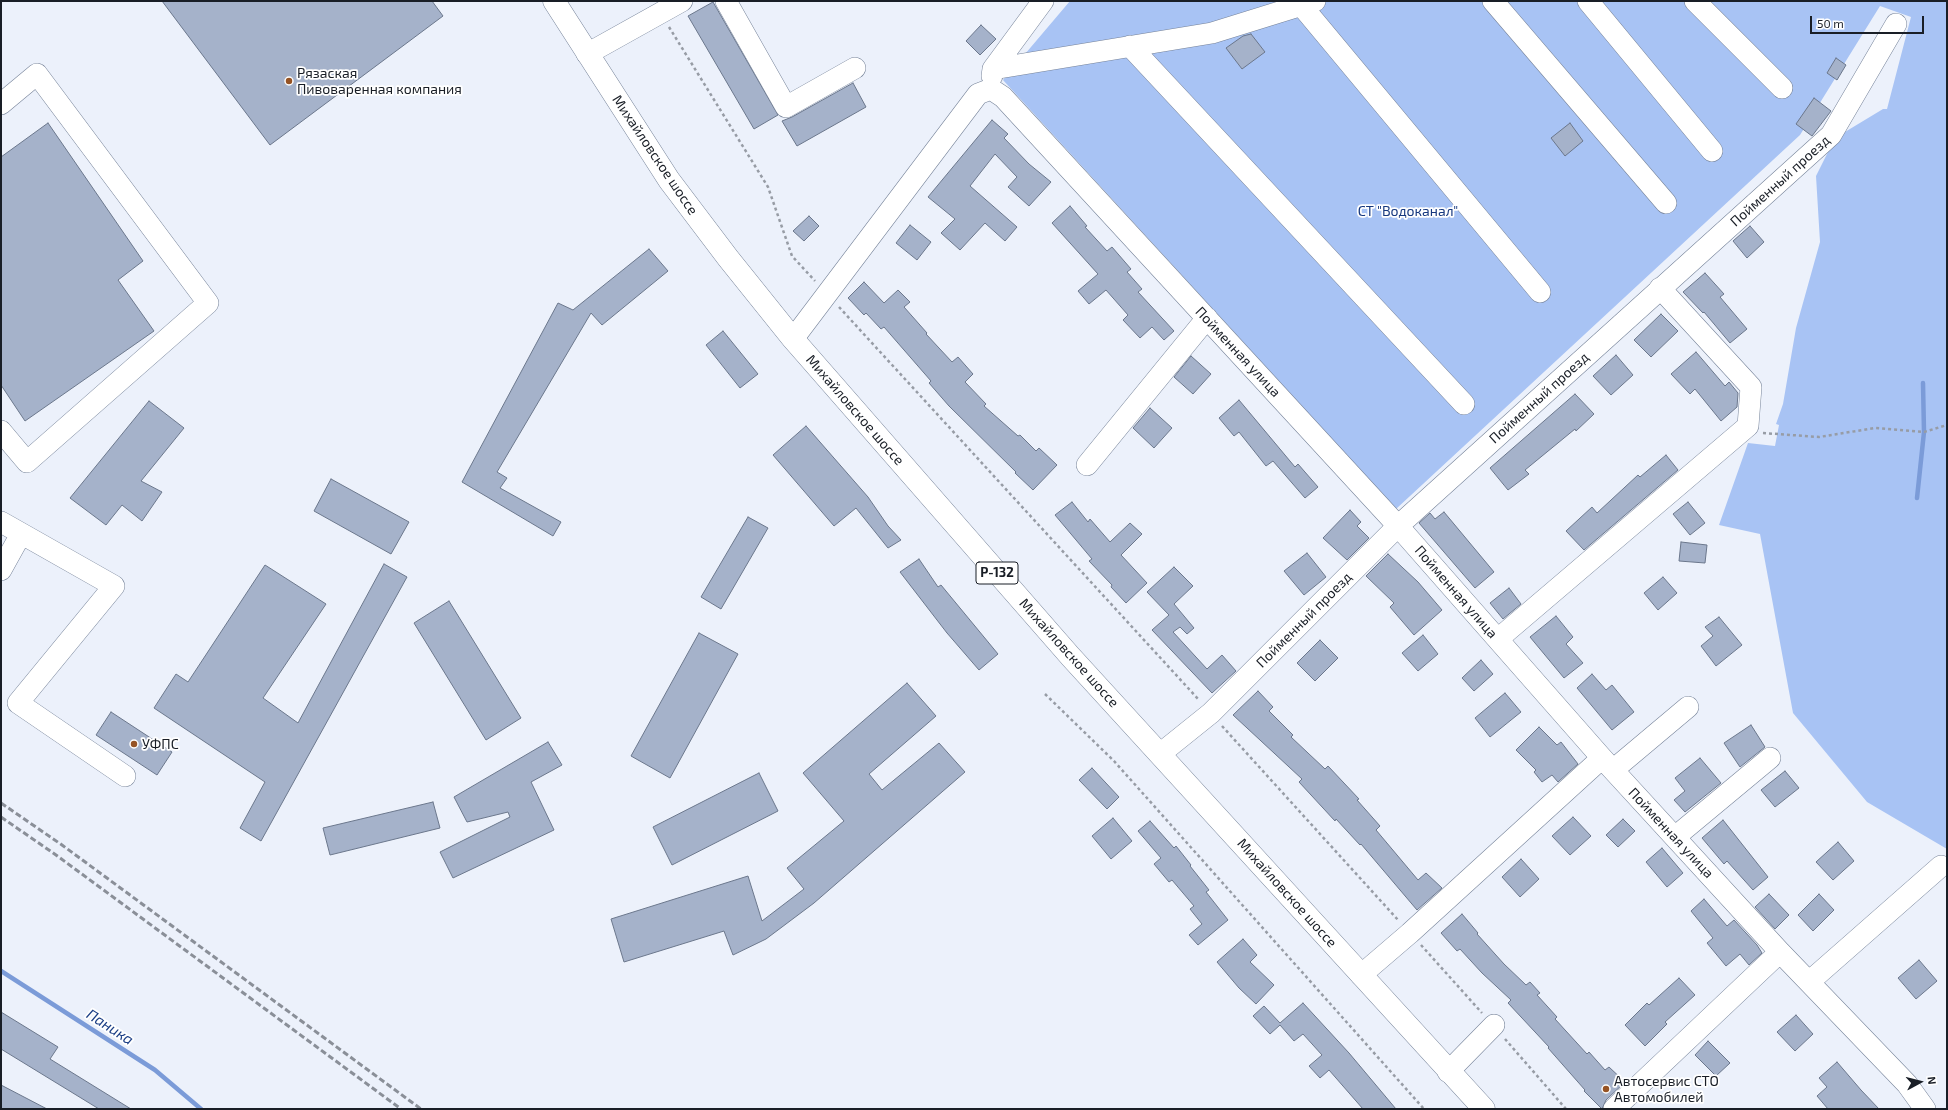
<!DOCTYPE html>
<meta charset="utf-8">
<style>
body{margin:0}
#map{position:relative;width:1948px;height:1110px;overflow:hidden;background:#ecf1fb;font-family:"Exo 2",sans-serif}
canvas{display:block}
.frame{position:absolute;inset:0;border:2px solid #191e26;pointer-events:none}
.north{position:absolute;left:1900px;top:1062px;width:40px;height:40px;-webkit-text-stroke:3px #fff;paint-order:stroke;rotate:83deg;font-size:11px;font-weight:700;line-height:16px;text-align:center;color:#191e26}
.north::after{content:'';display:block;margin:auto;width:14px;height:18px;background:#191e26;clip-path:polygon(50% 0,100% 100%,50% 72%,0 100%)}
.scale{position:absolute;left:1810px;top:16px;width:114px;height:18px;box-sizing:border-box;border:2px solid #191e26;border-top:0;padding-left:5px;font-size:12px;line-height:14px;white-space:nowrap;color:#191e26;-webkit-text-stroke:3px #fff;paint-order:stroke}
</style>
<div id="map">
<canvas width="1948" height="1110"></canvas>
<div class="frame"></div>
<div class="north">N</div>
<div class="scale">50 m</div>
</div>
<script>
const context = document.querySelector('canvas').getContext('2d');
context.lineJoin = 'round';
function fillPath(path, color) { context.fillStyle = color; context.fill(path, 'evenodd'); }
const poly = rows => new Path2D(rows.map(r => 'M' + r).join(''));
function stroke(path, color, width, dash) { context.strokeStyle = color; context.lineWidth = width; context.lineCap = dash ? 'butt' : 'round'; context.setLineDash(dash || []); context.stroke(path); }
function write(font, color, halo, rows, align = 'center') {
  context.font = font + ' "Exo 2",sans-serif'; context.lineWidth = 3.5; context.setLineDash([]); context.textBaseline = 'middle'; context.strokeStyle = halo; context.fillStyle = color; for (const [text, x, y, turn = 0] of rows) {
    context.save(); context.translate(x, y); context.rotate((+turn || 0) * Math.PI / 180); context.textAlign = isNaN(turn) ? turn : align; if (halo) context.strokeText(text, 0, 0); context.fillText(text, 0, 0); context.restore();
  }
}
fillPath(poly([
 [1070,1,1947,1,1947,849,1867,802,1793,713,1760,534,1719,525,1748,443,1775,446,1779,425,1776,424,1783,404,1796,328,1820,242,1816,176,1835,138,1883,109,1887,109,1911,17,1880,6,1800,135,1396,509,1003,80]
]), '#a8c3f4');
stroke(poly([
 [1917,498,1924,432,1923,383],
 [1,971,155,1070,201,1109]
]), '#7b9bd8', 4.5);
const building = poly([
 [162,1,432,1,443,16,270,145,162,1],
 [713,2,778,115,754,129,688,16,713,2],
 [981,25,996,39,980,55,966,41,981,25],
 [1251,34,1265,52,1242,69,1226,48,1243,36,1251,34],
 [1836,58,1846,65,1837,80,1827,73,1836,58],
 [853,83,866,107,797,146,782,121,792,117,853,83],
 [1814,98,1831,111,1812,136,1796,124,1814,98],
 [992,120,1008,134,1004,138,1029,164,1051,182,1029,206,1008,187,1017,177,995,154,970,186,1017,227,1005,241,985,223,960,250,941,233,955,219,928,197,992,120],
 [48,123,143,261,118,280,154,331,25,421,1,385,1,157,48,123],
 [1570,123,1583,141,1565,156,1551,138,1570,123],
 [1070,206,1087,226,1085,227,1107,251,1112,247,1131,269,1127,272,1142,289,1138,292,1174,331,1164,340,1152,327,1140,338,1123,320,1128,315,1106,290,1089,304,1078,291,1098,274,1052,223,1070,206],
 [809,216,819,226,804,241,793,231,809,216],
 [910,225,931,242,917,260,896,243,910,225],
 [1750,226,1764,242,1747,258,1733,241,1750,226],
 [649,249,668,271,602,325,591,313,497,472,507,478,500,488,561,522,553,536,462,482,558,303,573,310,649,249],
 [1705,273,1724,294,1720,297,1747,329,1730,343,1704,312,1703,313,1683,292,1705,273],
 [864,282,884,303,898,290,910,302,904,307,927,333,926,334,952,362,958,357,973,374,965,382,986,404,984,406,1018,436,1020,435,1036,451,1039,448,1057,465,1033,490,1015,473,1016,472,949,406,929,383,931,381,884,327,881,329,866,313,864,315,848,298,864,282],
 [1661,314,1678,331,1651,357,1634,340,1661,314],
 [723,331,758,374,740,388,706,345,723,331],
 [1696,352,1725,386,1729,382,1738,393,1737,407,1721,421,1695,389,1690,394,1671,374,1696,352],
 [1616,355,1633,375,1611,395,1593,376,1616,355],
 [1191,356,1211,374,1193,394,1174,377,1191,356],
 [1575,394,1594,414,1576,431,1575,429,1525,470,1529,474,1508,490,1490,468,1575,394],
 [1239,400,1295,467,1298,464,1318,487,1305,498,1273,461,1266,466,1239,432,1234,436,1219,418,1239,400],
 [149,401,184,428,141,481,162,492,142,521,122,505,106,525,70,498,149,401],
 [1150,408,1172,428,1154,448,1133,428,1150,408],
 [806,426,868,497,888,526,901,540,888,548,856,508,834,526,773,455,806,426],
 [1666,455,1678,470,1584,550,1566,531,1592,507,1597,513,1638,475,1640,477,1666,455],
 [331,479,409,522,391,554,314,511,331,479],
 [1072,502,1088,522,1090,519,1110,542,1130,523,1142,534,1121,555,1147,583,1126,603,1111,587,1112,585,1089,561,1092,559,1055,515,1072,502],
 [1688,502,1705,523,1690,535,1673,514,1688,502],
 [1350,510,1361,522,1357,526,1369,538,1347,560,1323,538,1350,510],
 [1444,512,1494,572,1475,588,1419,523,1430,513,1435,519,1444,512],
 [748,517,768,528,721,609,701,597,748,517],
 [1681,542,1707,545,1705,563,1679,561,1681,542],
 [1307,553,1326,577,1304,595,1284,571,1307,553],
 [1388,554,1418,582,1442,610,1414,635,1390,607,1394,603,1366,576,1388,554],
 [919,559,938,587,941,585,998,654,979,670,947,633,900,572,919,559],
 [384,564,407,577,261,841,240,828,265,782,154,708,176,674,188,682,265,565,326,604,263,698,298,723,384,564],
 [1174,567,1193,586,1174,604,1194,628,1187,634,1180,627,1173,632,1207,669,1222,655,1236,671,1212,693,1152,630,1169,615,1147,592,1174,567],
 [1663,577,1677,593,1658,610,1644,593,1663,577],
 [1509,588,1521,604,1503,619,1490,603,1509,588],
 [449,601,521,718,486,740,414,623,449,601],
 [1556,616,1573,637,1566,644,1583,663,1564,678,1530,637,1556,616],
 [1719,617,1742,645,1716,666,1701,646,1713,636,1705,627,1719,617],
 [699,633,738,654,670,778,631,756,699,633],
 [1423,635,1438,654,1418,671,1402,653,1423,635],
 [1320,640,1338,658,1315,681,1297,663,1320,640],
 [1481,660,1493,674,1474,691,1462,678,1481,660],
 [1592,674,1606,690,1612,685,1634,712,1612,730,1577,688,1592,674],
 [907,683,936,716,869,774,882,790,939,743,965,772,814,903,766,939,733,955,724,931,624,962,611,919,748,876,762,921,804,889,787,868,844,821,803,773,907,683],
 [1258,691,1273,707,1269,711,1293,735,1291,737,1325,769,1328,766,1359,799,1357,800,1380,826,1376,830,1418,880,1426,873,1442,888,1417,910,1361,844,1360,845,1336,819,1335,821,1299,782,1302,779,1233,715,1258,691],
 [1505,693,1521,712,1490,737,1475,718,1505,693],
 [111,712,172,752,157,775,96,735,111,712],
 [1751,725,1765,747,1740,767,1724,743,1751,725],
 [1539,727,1557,745,1561,742,1578,764,1558,782,1552,775,1542,782,1534,772,1536,770,1516,750,1539,727],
 [548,742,562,765,531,782,554,830,453,878,440,852,510,817,508,812,467,822,454,797,548,742],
 [1700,758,1721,783,1685,812,1674,800,1685,791,1675,778,1700,758],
 [1092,768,1119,797,1107,809,1079,780,1092,768],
 [1785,771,1799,788,1775,807,1761,790,1785,771],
 [759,773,778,811,672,865,653,827,759,773],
 [433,802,440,828,330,855,323,828,433,802],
 [1573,817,1591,836,1570,855,1552,836,1573,817],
 [1113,818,1132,841,1111,859,1092,836,1113,818],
 [1623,819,1635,831,1618,847,1606,835,1623,819],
 [1723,820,1768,877,1753,890,1727,861,1724,864,1702,838,1723,820],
 [1150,821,1174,848,1176,846,1191,865,1190,866,1209,890,1206,892,1228,920,1198,945,1189,935,1202,924,1190,909,1194,906,1172,880,1169,882,1154,864,1161,858,1138,831,1150,821],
 [1838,842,1854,861,1833,880,1816,862,1838,842],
 [1662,848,1683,873,1667,887,1646,862,1662,848],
 [1521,859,1539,879,1520,897,1502,877,1521,859],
 [1769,894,1789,915,1775,929,1755,907,1769,894],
 [1819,894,1834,910,1813,931,1798,915,1819,894],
 [1704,899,1727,926,1734,920,1757,945,1762,953,1749,965,1740,954,1726,966,1707,943,1713,938,1691,911,1704,899],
 [1462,914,1478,933,1477,934,1504,964,1526,985,1530,982,1540,993,1537,995,1557,1017,1555,1019,1587,1054,1589,1052,1605,1070,1609,1067,1625,1082,1606,1100,1602,1109,1584,1091,1585,1090,1548,1048,1549,1047,1508,1003,1511,1000,1482,973,1460,949,1457,951,1441,933,1462,914],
 [1243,939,1257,955,1250,962,1274,985,1256,1004,1239,988,1217,962,1243,939],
 [1919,960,1937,981,1916,999,1898,978,1919,960],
 [1679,978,1695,995,1665,1022,1667,1024,1645,1046,1625,1025,1647,1003,1649,1005,1679,978],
 [1303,1003,1349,1053,1396,1109,1363,1109,1329,1070,1320,1078,1309,1066,1322,1055,1303,1034,1294,1041,1280,1025,1270,1034,1253,1016,1264,1006,1280,1023,1303,1003],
 [1,1012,58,1047,50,1059,131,1109,99,1109,1,1049,1,1012],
 [1796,1015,1813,1034,1795,1051,1777,1032,1796,1015],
 [1708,1041,1730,1063,1716,1076,1695,1055,1708,1041],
 [1837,1062,1861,1090,1879,1109,1828,1109,1817,1096,1827,1087,1819,1078,1837,1062],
 [1,1085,47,1109,1,1109,1,1085]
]);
fillPath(building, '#a5b2ca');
stroke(building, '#6b778c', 1);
const minor = poly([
 [726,1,786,107,855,68],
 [1493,1,1666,203],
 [1588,1,1712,151],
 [1695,1,1782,88],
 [1301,5,1540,292],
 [1130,46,1464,404],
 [587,54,682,1],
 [993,69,1212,33,1315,1],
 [992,76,993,69,1043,1],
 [1,104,37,74,208,303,27,462,1,431],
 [793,339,978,94,991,89,1003,97,1398,526,1602,758,1780,952,1907,1084,1925,1109],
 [1087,465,1207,318],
 [1,522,114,586,18,703,125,776],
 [1,570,21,534],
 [1498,639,1748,426,1751,387,1660,288],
 [1160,754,1211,713,1398,526,1831,135,1896,24],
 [1613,770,1688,707],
 [1675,837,1770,758],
 [1361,975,1410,933,1602,758],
 [1809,982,1941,866],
 [1448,1072,1494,1025],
 [1614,1109,1780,952]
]);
const major = poly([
 [554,1,669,180,728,258,793,339,1070,656,1484,1109]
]);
stroke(minor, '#768399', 22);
stroke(major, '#768399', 23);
stroke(poly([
 [669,27,768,187,792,256,815,281],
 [839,307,1199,700],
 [1763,433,1819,437,1875,428,1924,432,1947,425],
 [1045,694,1114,761,1424,1109],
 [1222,726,1399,921],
 [1421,945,1482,1013],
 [1505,1039,1566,1109]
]), '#979ca5', 2.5, [3, 3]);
stroke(minor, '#fff', 21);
stroke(major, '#fff', 22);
stroke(poly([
 [1,803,62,845,421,1109],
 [1,817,56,855,401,1109]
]), '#8a8f98', 3, [6, 3]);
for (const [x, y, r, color] of [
 [289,81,4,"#965324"],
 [134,744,4,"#965324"],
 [1606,1089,4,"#965324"]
]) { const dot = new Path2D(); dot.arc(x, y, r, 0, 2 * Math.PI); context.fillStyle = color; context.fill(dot); stroke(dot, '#fff', 1.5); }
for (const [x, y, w] of [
 [997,573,42]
]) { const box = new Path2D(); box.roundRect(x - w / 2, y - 11, w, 22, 3); context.fillStyle = '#fff'; context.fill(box); stroke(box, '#191e26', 1); }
write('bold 13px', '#191e26', null, [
 ["Р-132",997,573]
]);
write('14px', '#191e26', '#fff', [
 ["Рязаская",297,73],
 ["Пивоваренная компания",297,89],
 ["УФПС",142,744],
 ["Автосервис СТО",1614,1081],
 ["Автомобилей",1614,1097]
], 'left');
write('14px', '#191e26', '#fff', [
 ["Михайловское шоссе",655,155,56],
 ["Пойменный проезд",1780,181,-42],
 ["Пойменная улица",1238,352,47],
 ["Пойменный проезд",1539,398,-42],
 ["Михайловское шоссе",855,410,49],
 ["Пойменная улица",1456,592,49],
 ["Пойменный проезд",1304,620,-45],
 ["Михайловское шоссе",1069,653,48],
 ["Пойменная улица",1671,833,47],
 ["Михайловское шоссе",1287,893,48]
]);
write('14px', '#16387f', '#fff', [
 ["СТ \"Водоканал\"",1408,211]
]);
write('italic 15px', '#1c3f86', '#fff', [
 ["Паника",110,1027,33]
]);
</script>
